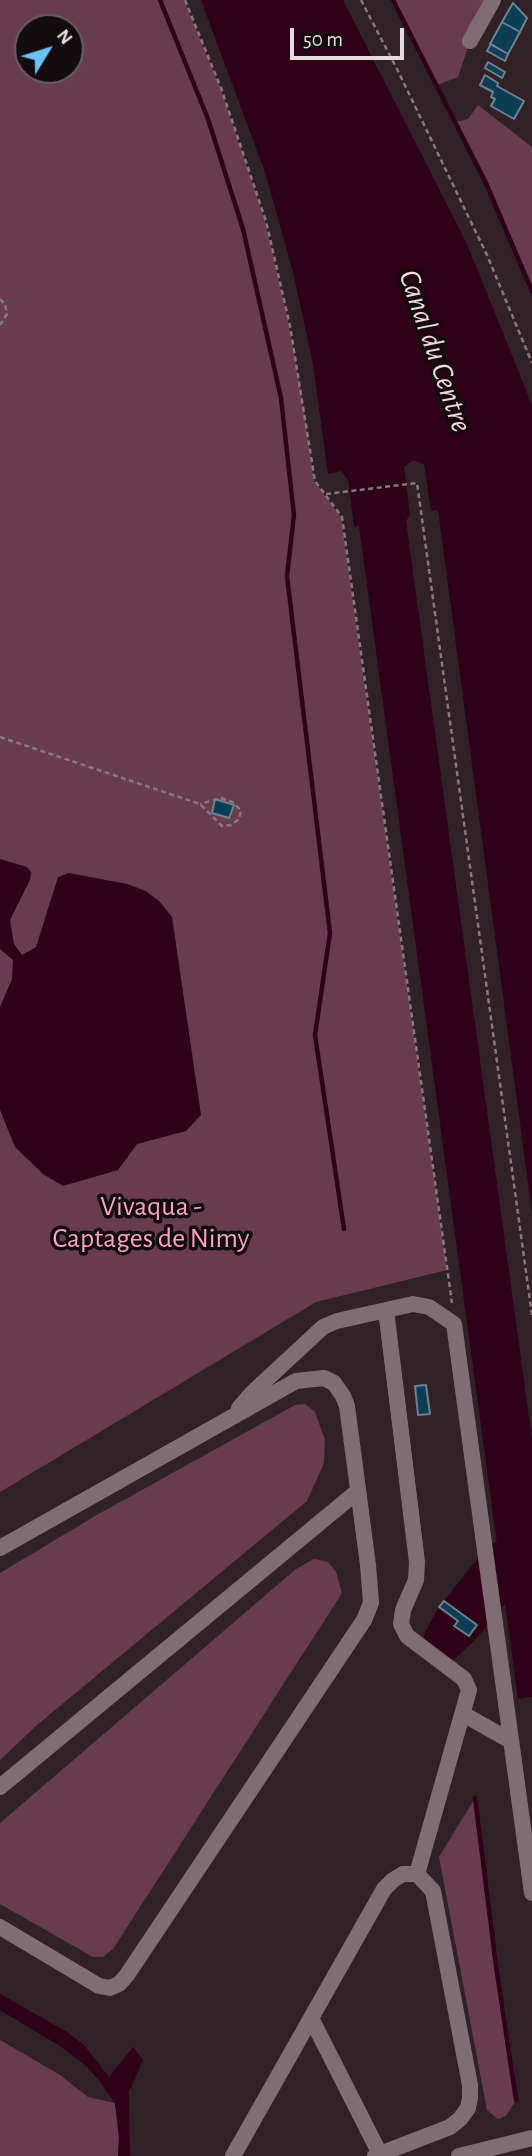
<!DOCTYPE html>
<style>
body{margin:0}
#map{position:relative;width:532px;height:2156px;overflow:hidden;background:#302126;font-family:"Alegreya Sans",sans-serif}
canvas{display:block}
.north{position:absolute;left:14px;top:14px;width:70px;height:70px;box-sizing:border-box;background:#130c0f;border:2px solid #675f62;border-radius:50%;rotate:52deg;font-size:19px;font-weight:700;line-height:28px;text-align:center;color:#e5dbde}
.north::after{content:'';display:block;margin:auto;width:24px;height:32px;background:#6bc3f2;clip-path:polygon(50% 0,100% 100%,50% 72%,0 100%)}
.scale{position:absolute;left:290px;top:28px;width:114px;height:32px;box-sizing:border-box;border:4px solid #e5dbde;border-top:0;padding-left:9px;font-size:21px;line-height:24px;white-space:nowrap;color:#e5dbde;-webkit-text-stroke:5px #130c0f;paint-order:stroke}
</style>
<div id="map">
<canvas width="532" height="2156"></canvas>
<div class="north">N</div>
<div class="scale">50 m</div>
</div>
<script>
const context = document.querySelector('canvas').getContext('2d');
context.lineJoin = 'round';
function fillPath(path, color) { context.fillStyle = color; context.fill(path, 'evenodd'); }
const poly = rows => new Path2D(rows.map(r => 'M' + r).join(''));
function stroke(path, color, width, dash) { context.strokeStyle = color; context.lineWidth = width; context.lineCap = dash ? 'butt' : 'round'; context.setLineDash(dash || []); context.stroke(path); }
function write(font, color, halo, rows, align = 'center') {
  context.font = font + ' "Alegreya Sans",sans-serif'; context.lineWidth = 7; context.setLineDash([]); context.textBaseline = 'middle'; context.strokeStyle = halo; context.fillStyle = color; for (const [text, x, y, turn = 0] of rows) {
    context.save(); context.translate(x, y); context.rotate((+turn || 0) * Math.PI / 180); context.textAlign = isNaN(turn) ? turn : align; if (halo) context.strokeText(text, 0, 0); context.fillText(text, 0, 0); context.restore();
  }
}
fillPath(poly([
 [0,0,184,0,220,87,265,221,289,325,303,403,314,481,341,517,447,1270,316,1302,0,1492],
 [28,28,70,28,70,70,28,70],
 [393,0,493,0,468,47,458,77,437,85],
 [478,105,532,147,532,291,486,183,456,122,468,119],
 [305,1404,315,1412,325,1440,324,1463,307,1501,37,1725,0,1760,0,1573,95,1516,295,1405],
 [314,1559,328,1562,336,1572,342,1593,113,1949,103,1957,93,1957,0,1904,0,1823,296,1569],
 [475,1798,516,2100,506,2116,498,2119,487,2110,439,1857],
 [0,2040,60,2075,88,2097,115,2103,119,2137,118,2156,0,2156]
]), '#683c4e');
fillPath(poly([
 [201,0,343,0,467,244,532,405,532,1213,438,510,431,511,424,464,413,460,404,467,410,515,406,521,532,1439,532,1697,518,1699,359,526,354,527,348,480,341,471,328,474,313,364,293,272,265,172],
 [0,859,27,867,31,872,30,880,10,920,14,944,22,955,36,947,58,877,69,873,127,884,146,891,159,901,172,917,201,1115,186,1131,137,1144,118,1170,63,1186,43,1174,15,1147,0,1110,0,1007,12,979,13,960,0,949],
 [0,1994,67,2032,84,2045,109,2077,133,2047,143,2060,129,2092,130,2156,118,2156,119,2137,115,2103,98,2079,86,2066,60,2046,0,2010]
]), '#2f0118');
stroke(poly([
 [160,0,208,119,243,229,281,398,294,515,287,576,330,933,315,1035,344,1229],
 [393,0,486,183,532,291],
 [475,1798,496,1966,516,2100]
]), '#2f0118', 4.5);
stroke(poly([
 [525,1549,502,1586,466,1629,447,1647,436,1650,438,1638,451,1614,498,1556,525,1549]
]), '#2f0118', 28);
const building = poly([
 [513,3,527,18,520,32,502,22,513,3],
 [502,22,520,32,508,54,490,44,502,22],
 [491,44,508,54,505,61,487,51,491,44],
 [488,62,505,72,502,78,485,68,488,62],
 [485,75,498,83,497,86,524,101,514,119,491,106,495,99,491,97,493,92,480,85,485,75],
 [215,799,234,805,229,818,212,813,215,799],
 [426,1385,430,1414,418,1415,415,1386,426,1385],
 [444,1601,477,1625,469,1636,454,1626,458,1621,439,1607,444,1601]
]);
fillPath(building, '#0b3e55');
stroke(building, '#70818b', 2);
stroke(poly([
 [185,0,221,88,266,221,290,326,315,481,342,517,452,1303],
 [361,0,398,71,487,255,532,363],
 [0,299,5,304,7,314,0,325],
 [326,494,417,483,532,1315],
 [0,737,200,804,222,826,231,825,239,819,241,810,232,802,221,798,200,804]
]), '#85797d', 2.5, [5, 3.5]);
stroke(poly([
 [470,41,493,0],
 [386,1310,417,1562,416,1580,403,1610,401,1624,407,1636,464,1679,469,1690,417,1874],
 [239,1408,253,1392,323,1327,337,1321,413,1304,429,1307,454,1324,532,1893],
 [0,1548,296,1381,324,1378,334,1383,343,1396,347,1406,368,1565,371,1603,364,1620,127,1975,119,1984,110,1988,99,1986,0,1927],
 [463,1714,511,1741],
 [0,1787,358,1491],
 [311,2018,380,2154],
 [233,2156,384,1889,393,1880,403,1874,417,1874,433,1891,470,2085,470,2098,468,2108,460,2119,450,2127,375,2156],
 [459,2156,532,2138]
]), '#806d74', 16);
write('28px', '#faa3c5', '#130c0f', [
 ["Vivaqua -",151,1207],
 ["Captages de Nimy",151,1239]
]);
write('italic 30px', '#fbd6e3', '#130c0f', [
 ["Canal du Centre",435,351,71]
]);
</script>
